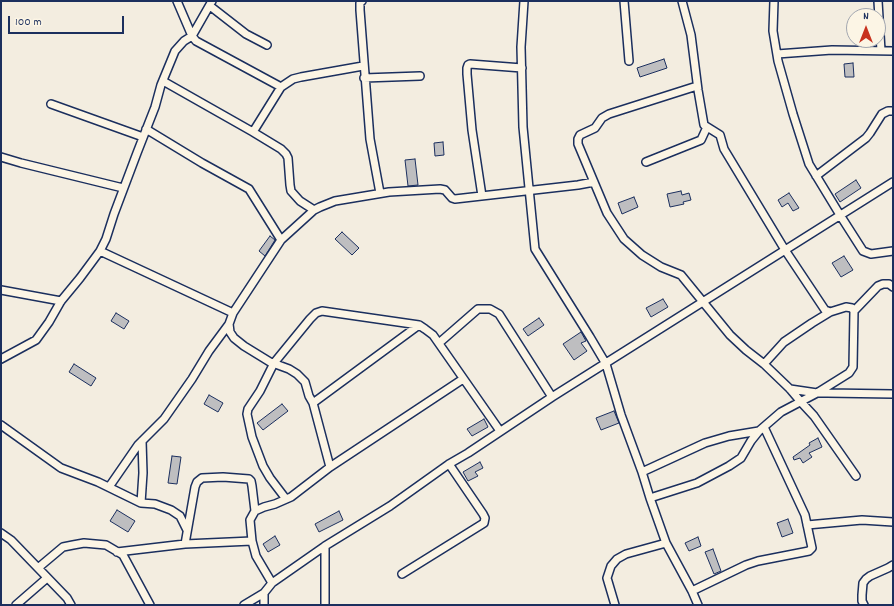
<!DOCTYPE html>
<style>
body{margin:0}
#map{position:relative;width:894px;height:606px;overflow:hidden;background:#f3ede0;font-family:Dekko,sans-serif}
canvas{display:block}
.frame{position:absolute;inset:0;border:2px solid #1b2f5e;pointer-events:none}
.north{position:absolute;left:846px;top:8px;width:40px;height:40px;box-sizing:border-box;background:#fcf5e5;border:1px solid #a2a6af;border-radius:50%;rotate:0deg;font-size:11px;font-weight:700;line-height:16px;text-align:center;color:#1b2f5e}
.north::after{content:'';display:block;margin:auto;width:14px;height:18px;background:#c8321e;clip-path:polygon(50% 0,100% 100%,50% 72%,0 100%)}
.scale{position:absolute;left:8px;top:16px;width:116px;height:18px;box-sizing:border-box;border:2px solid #1b2f5e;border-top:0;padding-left:5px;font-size:12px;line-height:14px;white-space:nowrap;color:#1b2f5e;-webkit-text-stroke:3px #fcf5e5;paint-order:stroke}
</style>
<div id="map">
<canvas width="894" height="606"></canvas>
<div class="frame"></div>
<div class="north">N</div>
<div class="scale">100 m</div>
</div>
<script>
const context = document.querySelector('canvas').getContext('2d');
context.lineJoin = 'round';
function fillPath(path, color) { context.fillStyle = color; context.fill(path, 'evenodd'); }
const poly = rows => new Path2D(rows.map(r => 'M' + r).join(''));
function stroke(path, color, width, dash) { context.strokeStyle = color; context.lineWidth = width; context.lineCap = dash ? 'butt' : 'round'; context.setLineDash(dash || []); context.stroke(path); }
const building = poly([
 [664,59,667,68,640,77,637,68,664,59],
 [853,63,854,77,845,77,844,64,853,63],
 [443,142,444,155,435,156,434,143,443,142],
 [415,159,418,185,408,186,405,160,415,159],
 [856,180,861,188,840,202,835,194,856,180],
 [681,191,682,195,689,193,691,200,683,202,684,204,670,207,667,194,681,191],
 [789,193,799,208,793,211,788,203,782,207,778,200,789,193],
 [634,197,638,207,622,214,618,203,634,197],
 [342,232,359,248,352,255,335,239,342,232],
 [270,236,275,240,265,256,259,251,270,236],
 [844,256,853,270,841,277,832,263,844,256],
 [663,299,668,307,651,317,646,308,663,299],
 [116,313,129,321,124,329,111,321,116,313],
 [539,318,544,325,528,336,523,329,539,318],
 [581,332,586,341,581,343,587,351,574,360,563,344,581,332],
 [74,364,96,378,91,386,69,372,74,364],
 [209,395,223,403,218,412,204,404,209,395],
 [282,404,288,411,263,430,257,423,282,404],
 [614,411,619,423,601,430,596,418,614,411],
 [484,419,488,427,472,436,467,429,484,419],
 [818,438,822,447,809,453,812,457,803,463,800,458,794,460,793,457,810,445,809,443,818,438],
 [172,456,181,457,177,484,168,483,172,456],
 [480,462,483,468,475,472,478,476,468,481,463,472,480,462],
 [117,510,135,521,128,532,110,521,117,510],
 [339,511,343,520,319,532,315,524,339,511],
 [788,519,793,533,782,537,777,523,788,519],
 [275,536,280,545,268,552,263,544,275,536],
 [698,537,701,546,689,551,685,543,698,537],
 [713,549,721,571,714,574,705,552,713,549]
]);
fillPath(building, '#bebec0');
stroke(building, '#1b2f5e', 1);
const street = poly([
 [177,1,192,36,196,41,281,87],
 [362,1,360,3,360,10,370,139,380,193],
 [524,1,521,47,523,127,535,249,590,337,606,364,621,415,642,472,650,498,666,543,692,591,698,605],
 [624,1,629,61],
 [682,1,691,35,698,90,704,125,720,135,724,149,785,250,825,310,830,312],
 [774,1,773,31,778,61,793,114,809,164,840,215,863,251,871,254,893,251],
 [878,1,881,51],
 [210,6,246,34,267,45],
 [777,54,832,50,893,51],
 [364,78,420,76],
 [163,81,253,132,281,149,286,154,288,158,290,185,291,191,300,201,314,210],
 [697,86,609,114,602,118,595,128,580,135,578,139,578,144,607,213,624,239,642,255,661,267,681,275,730,335,746,350,764,364,790,389,801,402,814,416,856,476],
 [51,104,143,137],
 [146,129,202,163,249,189,281,240],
 [253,132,281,87,293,79,301,77,363,66],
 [1,157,21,163,123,188],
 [646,162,701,140,707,127],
 [816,176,866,138,870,133,882,114,888,111,893,111],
 [482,196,472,130,467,74,467,68,468,65,470,64,522,68],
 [100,251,233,313],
 [1,290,61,301],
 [229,324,230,332,234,338,244,346,270,362,289,369,297,374,305,382,309,396,313,403,330,467],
 [439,343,478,309,490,309,499,314,552,397],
 [1,359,36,340,49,322,61,301,80,278,100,251,106,239,114,214,137,153,155,107,161,85,175,51,184,41,192,36,212,1],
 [764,364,784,342,812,323,830,312,846,307,852,308,854,311],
 [790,389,817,393,827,393,893,394],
 [313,403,419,325,425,329,433,335,500,431],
 [1,425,61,468,98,482,141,503,155,504,171,510,180,516,187,530],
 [642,472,705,443,729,436,759,431],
 [109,487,138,445,164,419,192,379,209,351,229,324,233,313,281,240,314,210,320,207,335,201,389,192,440,189,445,190,452,198,455,199,578,185,594,182],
 [650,498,697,483,729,466,741,458,751,441,759,431,781,412,817,393,849,373,853,367,854,311,878,286,883,284,889,284,893,287],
 [286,499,270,478,263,466,252,437,247,414,248,409,260,391,274,363,310,319,316,313,322,311,419,325],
 [141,503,143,473,142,441],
 [255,511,264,507,275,504,291,497,330,467,463,379],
 [807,525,862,520,893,522],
 [1,533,11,540,67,598,71,605],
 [185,544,195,487,197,482,202,478,223,477,249,479,251,481,252,486,255,511,250,520,252,541,256,556,272,583],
 [325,546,325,605],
 [117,552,185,544,252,541],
 [38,568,63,547,73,545,84,543,106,545,123,555,150,605],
 [402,574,484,523,485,518,483,514,449,464],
 [692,591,746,565,758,561,804,552,809,551,812,548,805,515,764,427],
 [264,593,264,605],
 [16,605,47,578],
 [244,605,264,593,272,583,325,546,390,506,449,464,468,453,552,397,893,182],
 [615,605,607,578,611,566,617,559,626,554,666,543],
 [864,605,862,601,862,595,863,583,866,579,870,576,888,568,893,565]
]);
stroke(street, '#1b2f5e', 10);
stroke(street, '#fcf5e5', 7);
</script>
